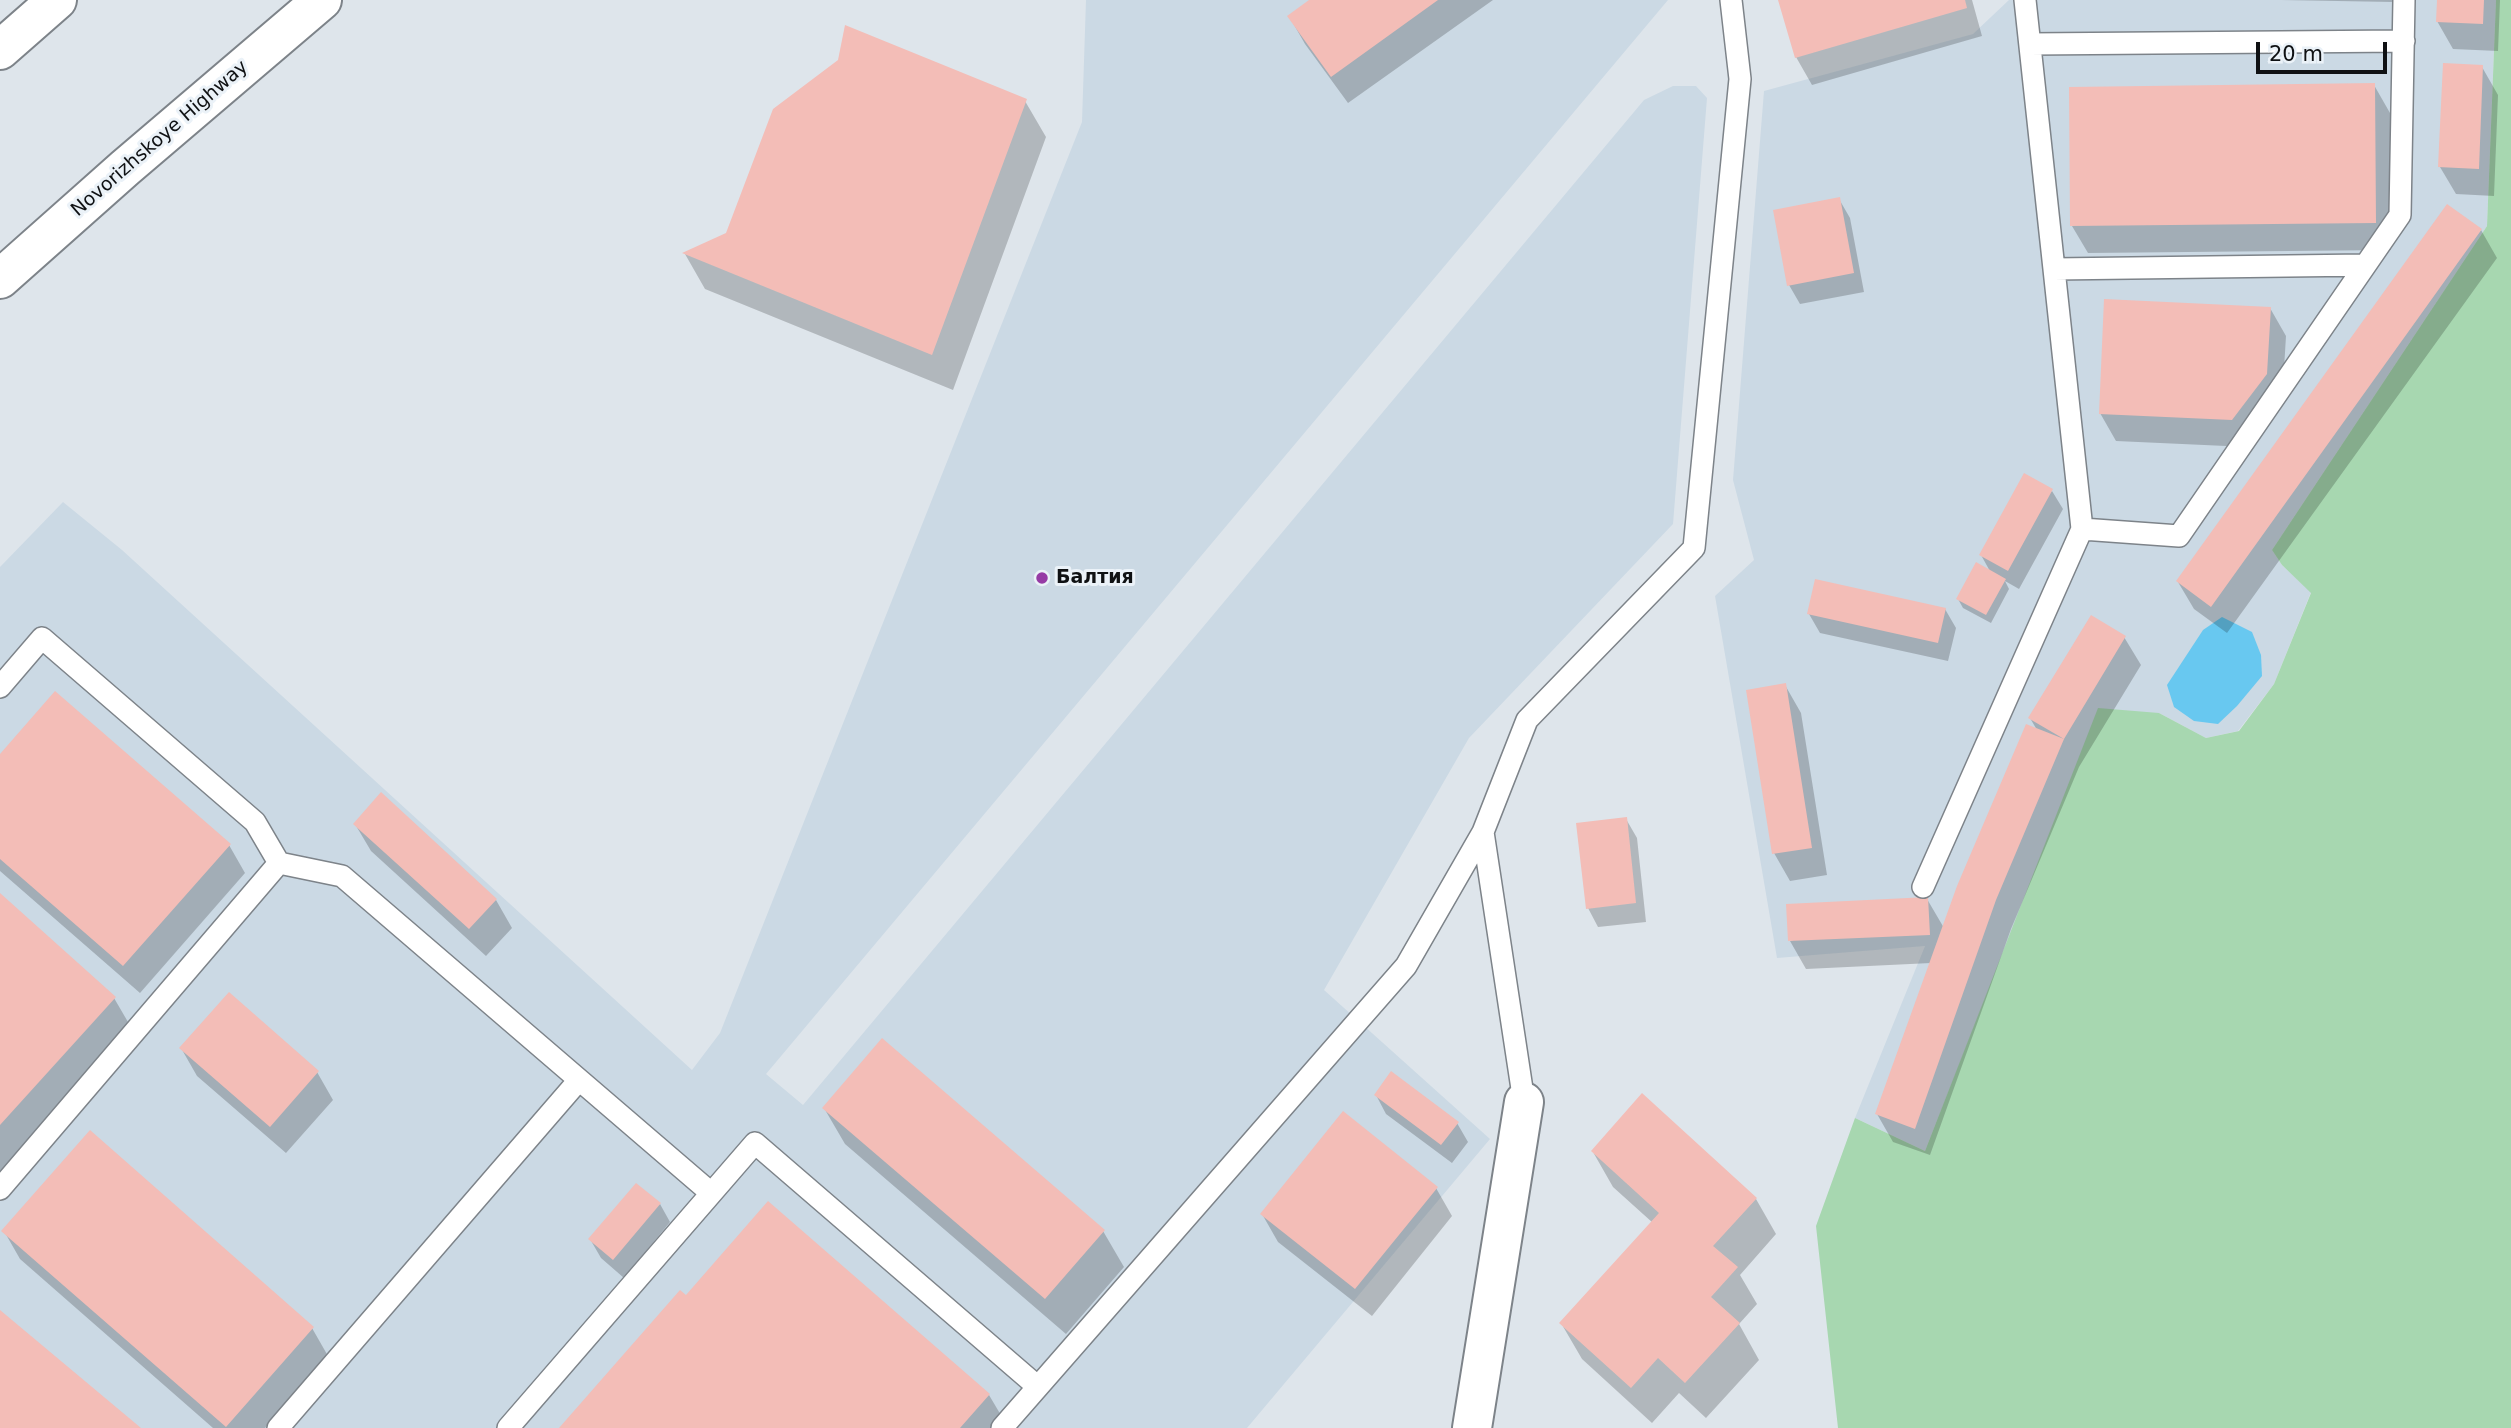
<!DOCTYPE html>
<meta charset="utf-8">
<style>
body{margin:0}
#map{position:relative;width:2511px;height:1428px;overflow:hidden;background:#dee5eb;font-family:"DejaVu Sans",sans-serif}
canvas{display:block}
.scale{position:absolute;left:2256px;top:42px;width:131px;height:32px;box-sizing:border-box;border:4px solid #0f1113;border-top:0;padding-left:9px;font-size:21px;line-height:24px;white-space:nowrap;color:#0f1113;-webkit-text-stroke:5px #ebf2f8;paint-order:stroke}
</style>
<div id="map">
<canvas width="2511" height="1428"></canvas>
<div class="scale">20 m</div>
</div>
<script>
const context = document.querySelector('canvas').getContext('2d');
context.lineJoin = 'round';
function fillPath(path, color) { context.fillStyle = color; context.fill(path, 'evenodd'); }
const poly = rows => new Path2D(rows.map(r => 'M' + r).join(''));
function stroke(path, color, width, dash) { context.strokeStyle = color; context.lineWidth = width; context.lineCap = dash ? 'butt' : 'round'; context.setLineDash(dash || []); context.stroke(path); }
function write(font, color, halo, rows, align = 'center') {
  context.font = font + ' "DejaVu Sans",sans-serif'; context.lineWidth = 6; context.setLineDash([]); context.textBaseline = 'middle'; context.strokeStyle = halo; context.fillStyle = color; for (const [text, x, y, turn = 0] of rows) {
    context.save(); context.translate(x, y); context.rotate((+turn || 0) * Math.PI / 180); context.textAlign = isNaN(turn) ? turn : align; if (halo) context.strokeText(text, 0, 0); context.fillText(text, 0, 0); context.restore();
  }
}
fillPath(poly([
 [1086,0,1668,0,766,1074,803,1105,1644,100,1673,86,1696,86,1707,98,1673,524,1469,738,1324,990,1490,1139,1247,1428,0,1428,0,567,63,502,122,550,692,1070,720,1033,1082,122],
 [2009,0,2496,0,2487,226,2272,550,2282,565,2311,592,2274,684,2238,731,2206,738,2159,713,2007,944,1925,1151,1855,1118,1925,946,1777,958,1715,596,1754,560,1733,480,1764,91,1973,34]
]), '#cbd9e4');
fillPath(poly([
 [2496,0,2511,0,2511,1428,1838,1428,1816,1226,1855,1118,1925,1151,2098,708,2159,713,2206,738,2239,731,2274,684,2311,593,2282,565,2272,550,2487,226]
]), '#a7d7b0');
fillPath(poly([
 [2222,617,2252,632,2261,655,2262,676,2237,706,2218,724,2194,721,2174,707,2167,685,2203,630]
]), '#68c8f0');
fillPath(poly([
 [1312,0,1493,0,1348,103,1305,44,1289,16],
 [1780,0,1972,0,1982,36,1812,85,1796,57],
 [2281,0,2393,0,2393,2],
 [2438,0,2500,0,2498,51,2453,49,2437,21],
 [2482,67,2498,95,2494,196,2456,194,2440,167],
 [2374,85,2390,113,2391,250,2088,253,2072,226],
 [1025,101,1046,137,953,390,705,289,685,254],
 [1839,199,1850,218,1864,292,1800,304,1789,285],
 [2481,230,2497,258,2227,633,2194,609,2178,582],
 [2270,308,2286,336,2282,402,2248,447,2116,441,2100,413],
 [2052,491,2063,509,2019,589,2005,581,2009,589,1991,623,1963,608,1958,599,1991,573,1981,555],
 [1945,609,1956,628,1948,661,1820,633,1809,614],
 [2124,637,2141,665,2079,767,2011,929,1930,1155,1893,1142,1877,1114,1931,963,1806,969,1790,941,1927,899,1944,928,2037,730,2030,718],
 [1785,685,1801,713,1827,875,1790,881,1774,853],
 [0,757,229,845,245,873,140,993,0,871],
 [1626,819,1637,838,1646,922,1598,927,1588,908],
 [355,824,496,900,512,928,486,956,371,851],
 [0,895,114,998,135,1034,0,1183],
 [181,1048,317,1072,333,1100,286,1153,197,1076],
 [1376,1095,1457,1123,1468,1142,1452,1163,1386,1114],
 [824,1108,1103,1231,1124,1267,1066,1334,845,1144],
 [1593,1152,1756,1199,1776,1234,1740,1275,1757,1304,1739,1324,1759,1360,1706,1418,1679,1393,1652,1423,1582,1359,1561,1323,1653,1223,1613,1187],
 [1436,1188,1452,1216,1372,1316,1278,1242,1262,1214],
 [660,1204,670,1222,624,1278,601,1258,590,1239],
 [4,1231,312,1328,328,1356,265,1428,213,1428,20,1259],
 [989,1395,1005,1422,1000,1428,561,1428]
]), '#0003');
fillPath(poly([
 [1309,0,1438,0,1331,77,1287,16],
 [1778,0,1965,0,1967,8,1795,58],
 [2437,0,2484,0,2483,24,2436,22],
 [845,25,1027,99,932,355,682,253,726,233,773,109,838,60],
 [2443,63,2483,65,2479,169,2438,167],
 [2375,83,2376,223,2070,226,2069,87],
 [1840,197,1854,273,1787,286,1773,210],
 [2447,204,2482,229,2211,607,2176,581],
 [2104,299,2271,307,2267,374,2232,420,2099,414],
 [2024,473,2053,489,2008,571,1979,555],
 [1976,562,2006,579,1986,615,1956,599],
 [1815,579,1946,608,1938,643,1807,614],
 [2091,615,2126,636,2064,739,2028,718],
 [1786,683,1812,848,1772,854,1746,690],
 [55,691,231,844,123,966,0,859,0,754],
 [2026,724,2064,739,1996,900,1915,1129,1875,1114,1957,886],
 [381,792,497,899,469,929,353,824],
 [1627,817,1636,903,1586,909,1576,823],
 [0,893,116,997,0,1125],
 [1928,897,1930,935,1788,941,1786,904],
 [229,992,319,1071,270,1127,179,1048],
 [882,1038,1105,1230,1045,1299,822,1108],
 [1391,1071,1459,1122,1441,1145,1374,1095],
 [1642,1093,1757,1198,1713,1246,1738,1267,1711,1297,1740,1323,1685,1383,1658,1358,1631,1388,1559,1323,1659,1213,1591,1151],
 [1343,1111,1438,1187,1355,1289,1260,1214],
 [90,1130,314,1327,226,1427,1,1231],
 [636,1183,661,1203,613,1260,588,1239],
 [768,1201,990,1394,960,1428,559,1428,680,1290,686,1295],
 [0,1310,141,1428,0,1428]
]), '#f3bdb7');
const service = poly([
 [2030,44,2404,41],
 [2054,269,2365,265],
 [2082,529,2179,536,2400,215,2404,0],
 [0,687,42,638,255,822,279,863],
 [1483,832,1524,1102],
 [1923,887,2082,529,2025,0],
 [0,1189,279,863,342,876,711,1193],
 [278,1428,579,1080],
 [508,1428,755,1143,1038,1387],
 [1002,1428,1406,966,1483,832,1527,720,1694,548,1740,79,1731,0]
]);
const minor = poly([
 [1472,1428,1524,1102]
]);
const motorway = poly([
 [0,50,57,0],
 [0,279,125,168,322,0]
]);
stroke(service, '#7d8389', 24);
stroke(minor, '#7d8389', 42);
stroke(motorway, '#7d8389', 42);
stroke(service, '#fff', 21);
stroke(minor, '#fff', 38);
stroke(motorway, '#fff', 38);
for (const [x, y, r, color] of [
 [1042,578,7,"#963ba5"]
]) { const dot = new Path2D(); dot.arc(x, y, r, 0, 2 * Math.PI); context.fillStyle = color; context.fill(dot); stroke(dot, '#ebf2f8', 2.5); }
write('19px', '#0f1113', '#ebf2f8', [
 ["Novorizhskoye Highway",160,139,-41]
]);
write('bold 19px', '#0f1113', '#ebf2f8', [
 ["Балтия",1056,578]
], 'left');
</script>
